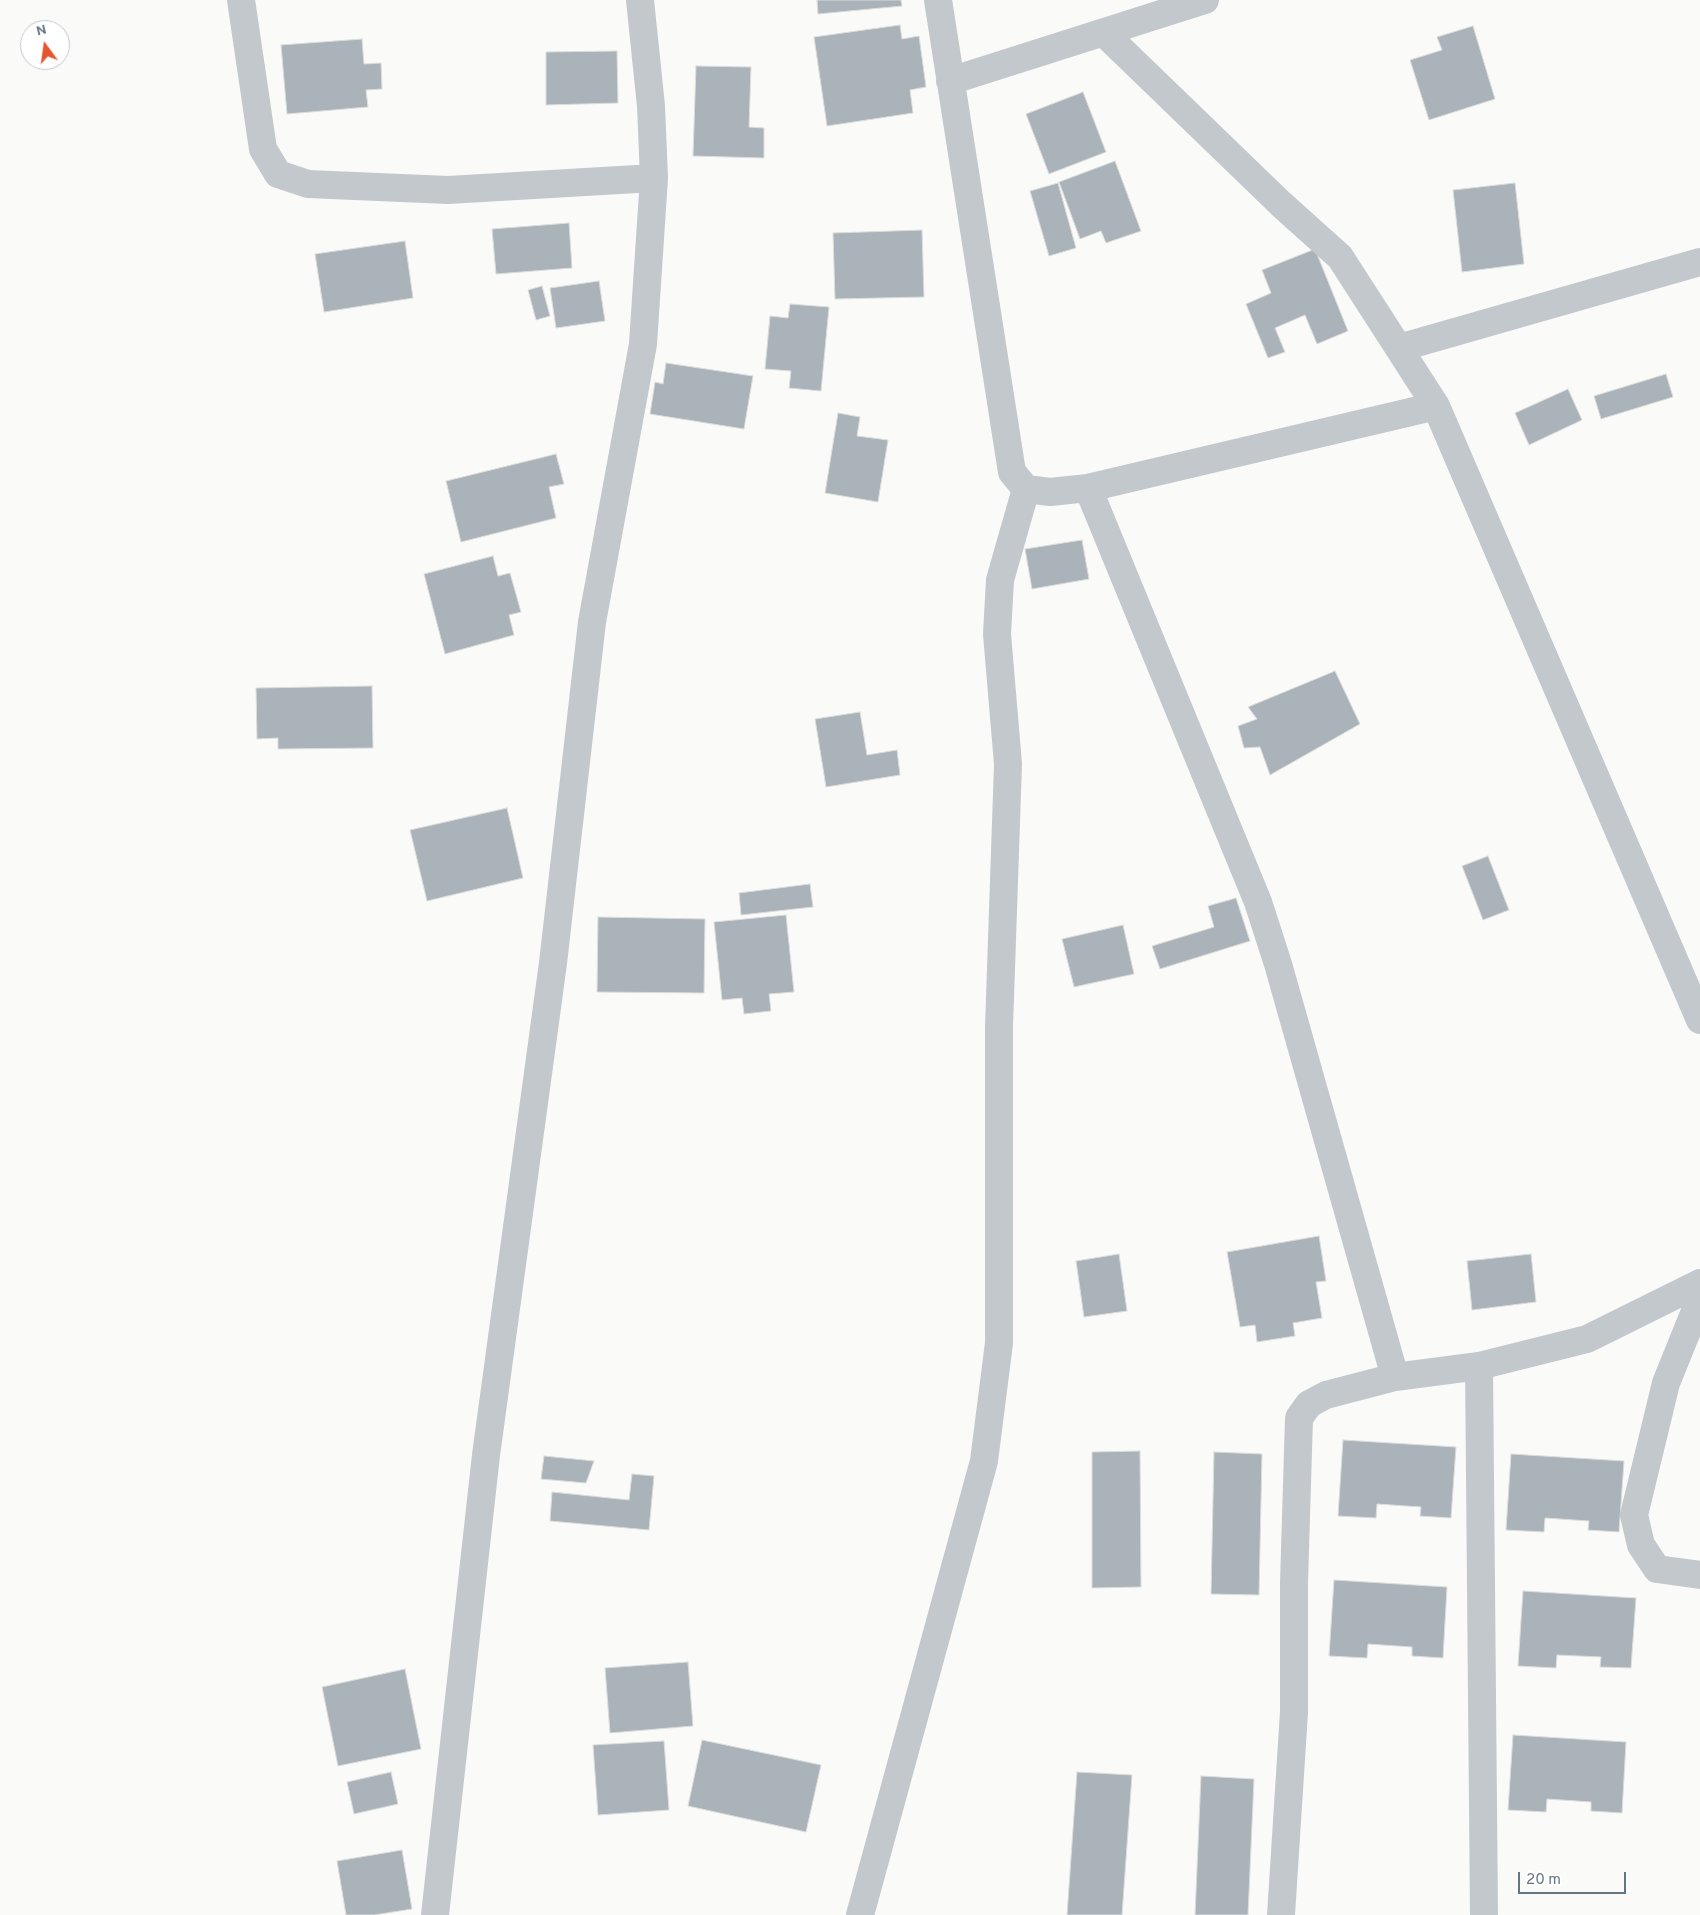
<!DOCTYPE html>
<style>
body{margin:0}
#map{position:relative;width:1700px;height:1915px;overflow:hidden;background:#fafaf8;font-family:Overpass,sans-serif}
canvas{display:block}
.north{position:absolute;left:20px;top:20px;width:50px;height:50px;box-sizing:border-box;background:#fff;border:1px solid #c1c8cd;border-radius:50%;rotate:346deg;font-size:14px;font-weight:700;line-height:20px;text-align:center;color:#657683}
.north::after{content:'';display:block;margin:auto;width:18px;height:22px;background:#e4572e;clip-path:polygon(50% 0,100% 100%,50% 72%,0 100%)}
.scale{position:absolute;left:1518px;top:1872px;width:108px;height:22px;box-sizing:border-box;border:2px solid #657683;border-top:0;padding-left:6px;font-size:15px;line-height:18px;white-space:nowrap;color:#657683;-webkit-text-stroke:4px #fff;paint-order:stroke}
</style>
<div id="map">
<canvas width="1700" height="1915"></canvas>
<div class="north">N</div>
<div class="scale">20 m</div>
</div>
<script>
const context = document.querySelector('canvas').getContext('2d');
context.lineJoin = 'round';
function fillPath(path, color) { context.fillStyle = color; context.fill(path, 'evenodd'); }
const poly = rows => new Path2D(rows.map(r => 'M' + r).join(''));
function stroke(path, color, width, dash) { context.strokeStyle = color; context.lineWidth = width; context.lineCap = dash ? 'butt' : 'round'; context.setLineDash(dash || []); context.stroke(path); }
const building = poly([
 [817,0,901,0,902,6,818,14,817,0],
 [900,25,902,39,919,36,926,87,910,90,913,113,827,126,814,37,900,25],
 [1473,26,1495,99,1429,120,1410,60,1442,50,1437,37,1473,26],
 [362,39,364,64,381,63,382,89,366,90,368,107,287,114,281,45,362,39],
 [617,51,618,103,546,105,546,52,617,51],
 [696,66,751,67,749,127,764,128,764,158,693,156,696,66],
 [1083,92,1106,152,1049,174,1026,114,1083,92],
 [1115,161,1141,231,1106,243,1101,231,1080,239,1059,182,1115,161],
 [1058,183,1076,248,1049,256,1030,191,1058,183],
 [1515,183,1524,264,1462,272,1453,190,1515,183],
 [569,223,572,268,496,274,492,229,569,223],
 [922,230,924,297,835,299,833,233,922,230],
 [405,241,413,298,324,312,315,254,405,241],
 [1315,249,1348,331,1317,344,1305,315,1275,328,1285,352,1268,358,1246,304,1271,293,1262,270,1315,249],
 [599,281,605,321,556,328,550,288,599,281],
 [542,286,550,316,536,320,528,290,542,286],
 [790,304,829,307,821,391,789,388,791,371,765,369,770,316,788,318,790,304],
 [666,363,753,376,744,429,650,414,655,382,663,384,666,363],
 [1666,374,1673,397,1601,419,1594,396,1666,374],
 [1568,389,1582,420,1529,445,1515,413,1568,389],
 [838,413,860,417,857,436,888,440,878,502,825,493,838,413],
 [556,454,564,484,549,487,556,518,461,542,446,481,556,454],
 [1082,540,1089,579,1032,589,1025,549,1082,540],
 [493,556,498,576,510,573,521,612,509,615,514,635,445,654,424,574,493,556],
 [1335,671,1360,724,1270,775,1260,747,1244,748,1238,726,1257,719,1248,707,1335,671],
 [372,686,373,748,278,749,278,738,257,739,256,688,372,686],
 [860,712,867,755,897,750,900,775,826,787,815,719,860,712],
 [507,808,523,878,427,901,410,830,507,808],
 [1488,856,1509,910,1483,920,1462,866,1488,856],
 [810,884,813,907,741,915,739,893,810,884],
 [1236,898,1250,941,1160,969,1152,946,1214,927,1208,906,1236,898],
 [786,915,794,992,769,994,771,1011,744,1014,742,998,722,1000,714,922,786,915],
 [598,917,705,919,704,993,597,992,598,917],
 [1123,925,1134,974,1074,987,1062,939,1123,925],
 [1319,1236,1326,1281,1316,1282,1322,1318,1293,1323,1295,1336,1257,1342,1255,1325,1240,1327,1227,1252,1319,1236],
 [1119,1254,1127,1311,1084,1317,1076,1261,1119,1254],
 [1531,1254,1536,1302,1472,1310,1467,1261,1531,1254],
 [1343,1440,1456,1447,1451,1518,1420,1516,1421,1507,1377,1504,1376,1518,1338,1516,1343,1440],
 [1140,1451,1141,1587,1092,1588,1092,1452,1140,1451],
 [1214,1452,1262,1454,1259,1595,1211,1594,1214,1452],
 [1511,1454,1624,1461,1619,1532,1588,1530,1589,1521,1545,1518,1544,1532,1506,1530,1511,1454],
 [544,1456,594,1461,586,1483,541,1479,544,1456],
 [632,1474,654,1476,649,1530,550,1521,552,1492,629,1500,632,1474],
 [1334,1580,1447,1587,1443,1658,1412,1656,1412,1647,1368,1644,1367,1658,1329,1656,1334,1580],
 [1523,1591,1636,1598,1631,1668,1600,1667,1601,1657,1557,1655,1556,1668,1518,1666,1523,1591],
 [688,1662,693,1726,610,1733,605,1668,688,1662],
 [405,1669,421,1749,338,1766,322,1687,405,1669],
 [1513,1735,1626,1742,1622,1813,1591,1811,1591,1802,1547,1799,1546,1812,1508,1810,1513,1735],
 [702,1740,821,1765,806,1832,688,1806,702,1740],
 [664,1741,669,1810,598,1815,593,1745,664,1741],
 [391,1772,398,1804,354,1814,347,1782,391,1772],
 [1077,1772,1132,1775,1122,1915,1067,1915,1077,1772],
 [1201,1776,1254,1779,1248,1915,1195,1915,1201,1776],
 [402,1850,412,1909,374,1915,346,1915,337,1861,402,1850]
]);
fillPath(building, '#aab3b9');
stroke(building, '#dcdcda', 1);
stroke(poly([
 [241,0,263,149,278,174,308,184,448,190,654,178],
 [938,0,1012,472,1026,489,1050,492,1088,488,1436,406,1700,1020],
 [1104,33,1281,204,1340,257,1436,406],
 [950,81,1205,0],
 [1399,348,1700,262],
 [1088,488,1258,902,1278,964,1395,1377],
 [1700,1299,1666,1383,1634,1515,1641,1545,1657,1569,1700,1575],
 [435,1915,486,1455,553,963,592,622,643,344,654,178,651,106,640,0],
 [860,1915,984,1461,999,1343,999,1027,1008,764,997,634,1000,580,1026,489],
 [1281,1915,1294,1712,1294,1583,1299,1418,1309,1404,1326,1395,1395,1377,1479,1366],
 [1484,1915,1479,1366,1587,1339,1700,1283]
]), '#c3c8cc', 28);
</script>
